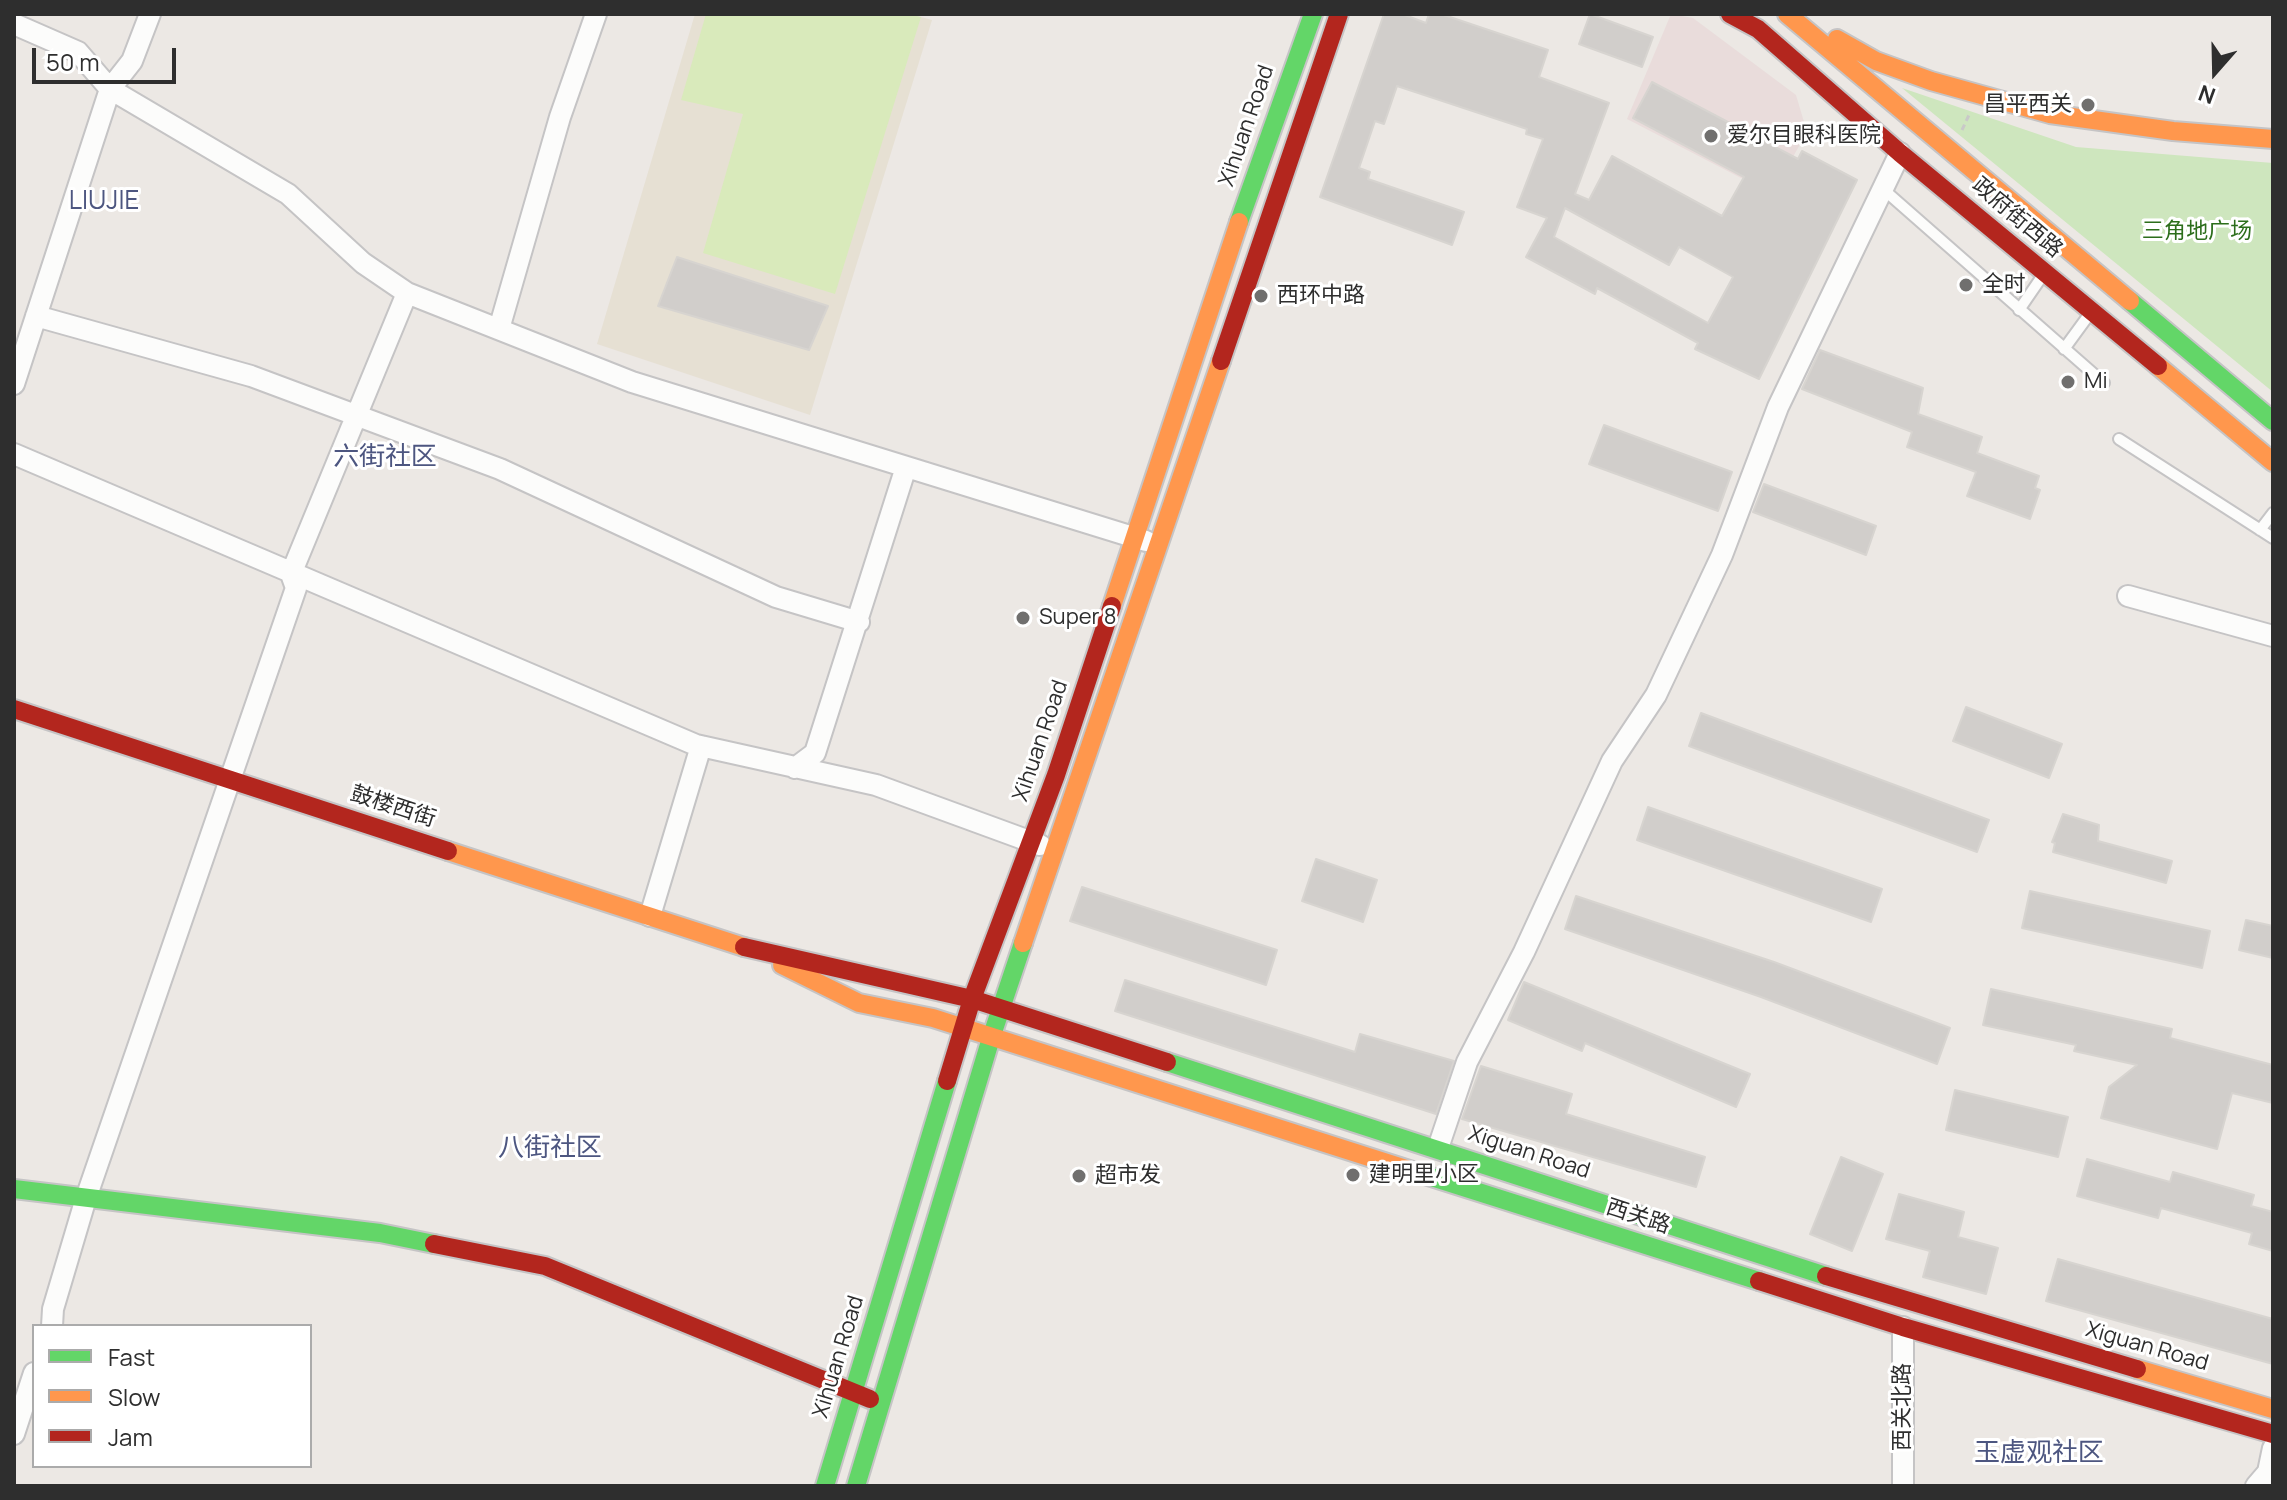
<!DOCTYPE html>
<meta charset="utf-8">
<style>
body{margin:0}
#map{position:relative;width:2287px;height:1500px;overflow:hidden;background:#ece8e4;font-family:Manrope,sans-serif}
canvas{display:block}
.frame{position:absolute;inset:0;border:16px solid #2e2e2e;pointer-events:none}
.legend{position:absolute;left:32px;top:1324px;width:280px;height:144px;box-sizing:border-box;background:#fff;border:2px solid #ababab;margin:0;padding:10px 14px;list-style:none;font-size:24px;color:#2e2e2e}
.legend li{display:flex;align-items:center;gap:16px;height:40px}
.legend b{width:40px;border:2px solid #ababab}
.north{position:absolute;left:2175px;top:32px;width:80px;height:80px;-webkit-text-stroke:6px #fff;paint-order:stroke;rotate:200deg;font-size:22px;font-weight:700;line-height:32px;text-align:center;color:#2e2e2e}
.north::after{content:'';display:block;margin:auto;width:28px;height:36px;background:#2e2e2e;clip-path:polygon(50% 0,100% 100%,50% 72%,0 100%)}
.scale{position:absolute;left:32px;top:48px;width:144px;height:36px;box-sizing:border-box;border:4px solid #2e2e2e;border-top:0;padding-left:10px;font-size:24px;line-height:28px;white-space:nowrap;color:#2e2e2e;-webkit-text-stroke:6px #fff;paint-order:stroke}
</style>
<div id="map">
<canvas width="2287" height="1500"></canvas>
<div class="frame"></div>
<ul class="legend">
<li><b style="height:10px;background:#63d668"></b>Fast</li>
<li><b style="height:10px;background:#ff974d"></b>Slow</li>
<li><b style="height:10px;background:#b3261e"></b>Jam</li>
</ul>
<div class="north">N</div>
<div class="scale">50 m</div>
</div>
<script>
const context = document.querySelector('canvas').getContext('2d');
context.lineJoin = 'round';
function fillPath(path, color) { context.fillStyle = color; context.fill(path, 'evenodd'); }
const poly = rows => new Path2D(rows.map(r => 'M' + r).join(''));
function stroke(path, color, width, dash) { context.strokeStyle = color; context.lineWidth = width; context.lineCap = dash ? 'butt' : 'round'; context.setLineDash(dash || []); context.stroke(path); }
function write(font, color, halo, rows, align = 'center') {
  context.font = font + ' Manrope,"Noto Sans SC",sans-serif'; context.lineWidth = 6; context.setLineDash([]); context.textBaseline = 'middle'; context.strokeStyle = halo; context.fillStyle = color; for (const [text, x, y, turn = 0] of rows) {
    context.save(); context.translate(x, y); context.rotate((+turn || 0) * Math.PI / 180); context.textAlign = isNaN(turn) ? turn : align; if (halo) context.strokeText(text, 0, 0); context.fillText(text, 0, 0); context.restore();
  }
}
fillPath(poly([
 [695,14,910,14,932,20,810,415,597,344]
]), '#e6e0d3');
fillPath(poly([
 [1671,14,1693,18,1796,95,1807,132,1772,194,1627,119]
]), '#e9dcdb');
fillPath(poly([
 [1902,88,2076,147,2273,163,2273,392]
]), '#cee6be');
fillPath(poly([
 [706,14,908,14,921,17,835,294,703,253,743,114,681,100]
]), '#d9eabb');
const building = poly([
 [1384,14,1402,14,1426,23,1429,14,1441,14,1548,50,1539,77,1609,103,1575,194,1589,200,1612,156,1722,216,1744,177,1633,118,1652,82,1798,159,1802,151,1857,180,1759,379,1695,349,1698,343,1597,288,1595,294,1526,257,1547,218,1517,207,1543,139,1526,134,1527,129,1397,86,1384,124,1375,121,1359,168,1370,172,1368,179,1464,212,1452,245,1320,197,1384,14],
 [1565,208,1669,265,1679,247,1733,277,1708,323,1554,237,1565,208],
 [1590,14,1653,37,1642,67,1579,44,1590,14],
 [677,257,828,306,809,350,658,306,677,257],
 [1820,350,1923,388,1918,414,1982,437,1977,453,2039,476,2035,488,2040,490,2030,519,1967,496,1976,472,1907,447,1912,432,1802,389,1820,350],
 [1604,425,1732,472,1718,511,1589,464,1604,425],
 [1764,484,1876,526,1866,555,1753,512,1764,484],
 [1966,707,2062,744,2049,778,1953,741,1966,707],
 [1701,713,1989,820,1977,852,1689,746,1701,713],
 [1648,807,1882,889,1871,922,1637,840,1648,807],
 [2063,814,2099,825,2098,841,2172,861,2166,883,2053,852,2055,843,2052,842,2063,814],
 [1316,859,1377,880,1363,922,1302,901,1316,859],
 [1082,887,1277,950,1266,985,1070,921,1082,887],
 [2030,891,2210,931,2202,968,2022,928,2030,891],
 [1576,896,1774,962,1950,1028,1937,1064,1761,997,1565,929,1576,896],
 [2246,920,2273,926,2273,958,2239,950,2246,920],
 [1125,980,1355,1052,1360,1034,1454,1061,1436,1114,1115,1011,1125,980],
 [1524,982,1750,1074,1736,1107,1585,1043,1582,1051,1508,1020,1524,982],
 [1991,989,2172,1029,2170,1038,2273,1065,2273,1103,2232,1093,2217,1149,2101,1118,2109,1087,2137,1065,2074,1051,2076,1045,1983,1025,1991,989],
 [1481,1066,1572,1094,1566,1114,1705,1157,1696,1187,1462,1119,1481,1066],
 [1955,1090,2068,1117,2058,1157,1946,1130,1955,1090],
 [1841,1157,1883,1174,1852,1251,1810,1234,1841,1157],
 [2087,1159,2170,1182,2173,1172,2254,1195,2251,1206,2273,1212,2273,1251,2249,1244,2252,1233,2161,1208,2158,1218,2077,1196,2087,1159],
 [1899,1194,1964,1212,1958,1237,1998,1248,1986,1294,1923,1277,1930,1251,1886,1239,1899,1194],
 [2058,1259,2273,1319,2273,1364,2046,1301,2058,1259]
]);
fillPath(building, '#d1cecb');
stroke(building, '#d7d4d0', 2);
const lane = poly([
 [1883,189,2104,383],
 [2019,310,2043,275],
 [2064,349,2091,312],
 [2119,439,2273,538],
 [2260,530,2273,513]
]);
const street = poly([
 [14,24,78,52,110,89,288,194,363,263,407,293,632,382,1146,541],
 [36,316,251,376,500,469,776,597,859,622],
 [499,329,560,117,596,14],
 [14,384,110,89,132,61,150,14],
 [14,454,696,745,876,785,1040,845],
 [2128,596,2273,636],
 [795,768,815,753,906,467],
 [650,916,701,746],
 [1438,1148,1467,1062,1524,952,1612,761,1656,695,1722,555,1778,407,1900,153],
 [52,1326,53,1309,86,1198,296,588,291,574,407,293],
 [14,1434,34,1373],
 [1903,1486,1903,1327],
 [2256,1486,2268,1472,2273,1448]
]);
const fast = poly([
 [1239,222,1313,14],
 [2130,301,2273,421],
 [1167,1062,1826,1276],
 [1425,1175,1759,1281],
 [14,1189,380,1233,434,1244],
 [825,1486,947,1081],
 [856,1486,991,1038,1023,943]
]);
const slow = poly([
 [1787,14,2130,301],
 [1837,39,1876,61,1931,81,2050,114,2173,131,2273,139],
 [2158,366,2273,462],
 [1112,606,1239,222],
 [448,851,744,947],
 [1023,943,1221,361],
 [782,965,859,1003,933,1018,1425,1175],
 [2137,1369,2273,1409]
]);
const jam = poly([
 [1730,14,1758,29,1900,153,2158,366],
 [1221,361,1339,14],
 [14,709,448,851],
 [744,947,972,999,1167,1062],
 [947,1081,972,999,1056,775,1112,606],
 [434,1244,545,1266,870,1399],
 [1826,1276,2137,1369],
 [1759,1281,1903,1327,2273,1434]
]);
stroke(lane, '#c5c4c5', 14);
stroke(street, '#c5c4c5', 24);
stroke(fast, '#c5c4c5', 22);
stroke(slow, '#c5c4c5', 22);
stroke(jam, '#c5c4c5', 22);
stroke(poly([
 [1962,130,1969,115]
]), '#c9c9c8', 3, [6, 4]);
stroke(lane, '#fcfcfb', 10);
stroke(street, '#fcfcfb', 20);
stroke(fast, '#63d668', 18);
stroke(slow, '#ff974d', 18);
stroke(jam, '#b3261e', 18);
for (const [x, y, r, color] of [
 [2088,105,8,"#706f6e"],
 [1711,136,8,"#706f6e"],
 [1966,285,8,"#706f6e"],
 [1261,296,8,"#706f6e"],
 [2068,382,8,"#706f6e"],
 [1023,618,8,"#706f6e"],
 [1353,1175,8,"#706f6e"],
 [1079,1176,8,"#706f6e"]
]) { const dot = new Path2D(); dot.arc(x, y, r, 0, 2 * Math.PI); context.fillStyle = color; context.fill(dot); stroke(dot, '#fff', 3); }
write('22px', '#2e2e2e', '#fff', [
 ["昌平西关",2072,105,"right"],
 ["爱尔目眼科医院",1727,136],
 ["全时",1982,285],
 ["西环中路",1277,296],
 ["Mi",2084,382],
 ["Super 8",1039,618],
 ["建明里小区",1369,1175],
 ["超市发",1095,1176]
], 'left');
write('22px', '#2e2e2e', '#fff', [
 ["Xihuan Road",1247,126,-71],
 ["政府街西路",2017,218,40],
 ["Xihuan Road",1041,741,-71],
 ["鼓楼西街",393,807,18],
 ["Xiguan Road",1529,1153,18],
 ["西关路",1638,1217,18],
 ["Xiguan Road",2147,1347,16],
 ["Xihuan Road",839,1357,-73],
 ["西关北路",1903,1407,-90]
]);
write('22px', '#2c6e1b', '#fff', [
 ["三角地广场",2197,232]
]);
write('26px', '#4d5680', '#fff', [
 ["LIUJIE",104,202],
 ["六街社区",385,458],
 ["八街社区",550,1149],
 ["玉虚观社区",2039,1454]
]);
</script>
